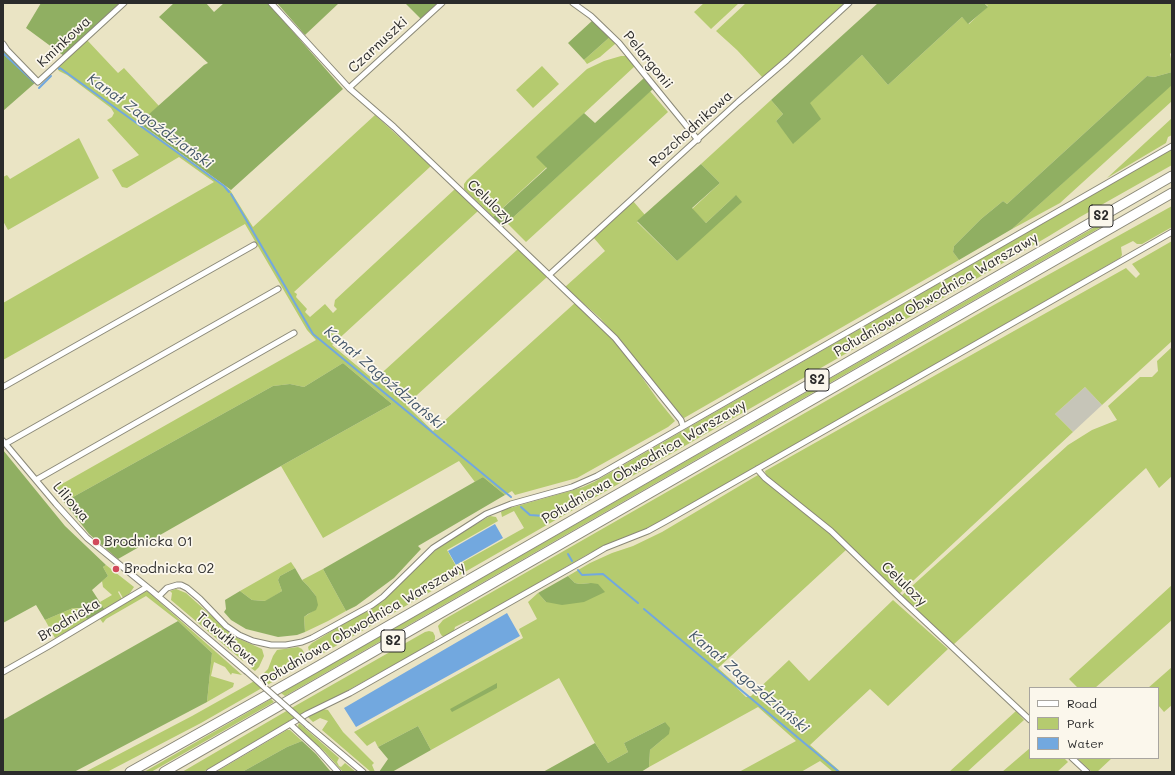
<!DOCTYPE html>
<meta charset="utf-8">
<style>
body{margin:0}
#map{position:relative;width:1175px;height:775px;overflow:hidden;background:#eae4c4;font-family:Mali,sans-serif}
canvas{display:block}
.frame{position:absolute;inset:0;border:4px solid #2b2b2b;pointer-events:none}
.legend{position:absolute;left:1029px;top:687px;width:130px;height:72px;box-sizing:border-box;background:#fbf7ec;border:1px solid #a8a59f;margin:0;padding:5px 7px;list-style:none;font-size:12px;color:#2b2b2b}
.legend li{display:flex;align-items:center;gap:8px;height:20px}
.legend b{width:20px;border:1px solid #a8a59f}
</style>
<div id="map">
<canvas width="1175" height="775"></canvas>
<div class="frame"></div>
<ul class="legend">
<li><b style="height:5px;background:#fff"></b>Road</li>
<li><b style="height:11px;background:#b5cb6f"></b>Park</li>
<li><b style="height:11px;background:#72a8df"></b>Water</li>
</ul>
</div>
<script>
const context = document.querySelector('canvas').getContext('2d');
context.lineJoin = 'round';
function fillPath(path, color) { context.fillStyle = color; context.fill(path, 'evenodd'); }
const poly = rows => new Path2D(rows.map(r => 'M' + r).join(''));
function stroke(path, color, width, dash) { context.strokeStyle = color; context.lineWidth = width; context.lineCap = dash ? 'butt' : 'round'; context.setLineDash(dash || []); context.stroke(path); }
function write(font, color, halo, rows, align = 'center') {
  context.font = font + ' Mali,sans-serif'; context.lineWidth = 3.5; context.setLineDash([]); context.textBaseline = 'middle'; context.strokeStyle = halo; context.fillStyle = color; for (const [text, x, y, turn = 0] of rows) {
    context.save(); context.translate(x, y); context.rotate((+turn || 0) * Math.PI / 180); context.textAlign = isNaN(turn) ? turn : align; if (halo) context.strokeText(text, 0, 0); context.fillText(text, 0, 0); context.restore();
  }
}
fillPath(poly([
 [1085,387,1102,405,1073,432,1055,414]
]), '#c6c5b8');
fillPath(poly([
 [704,3,739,3,711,29,694,12],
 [746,3,847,3,763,78,737,50,716,31],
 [984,3,1172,3,1172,52,1170,54,1172,63,1172,72,1154,77,1147,76,1007,204,1003,201,981,219,954,246,953,252,959,260,684,418,650,379,615,335,600,318,565,287,605,251,593,237,633,201,645,215,637,222,677,261,736,195,706,223,692,209,720,183,701,164,771,100,783,114,776,121,794,143,809,103,862,55,888,85,962,17,969,24,988,6],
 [611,36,615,42,615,44,600,57,587,64,584,60],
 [87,40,118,73,124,68,159,106,139,123,230,190,253,227,375,115,431,166,294,292,297,294,296,297,307,309,305,312,310,317,325,304,333,313,337,309,334,306,335,300,455,189,478,211,332,345,374,380,518,249,547,277,406,405,433,431,576,302,611,336,624,352,658,400,675,421,668,427,577,478,515,495,512,491,505,495,483,477,475,482,459,461,323,538,281,466,392,404,343,363,304,387,290,384,273,386,64,502,53,489,316,340,307,330,245,224,3,360,3,303,214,182,179,157,127,188,122,187,112,170,139,155,107,120,112,117,114,113,111,108,67,75,59,71,57,68],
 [621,56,626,56,635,66,537,157,547,167,493,217,464,189,464,184,467,180,587,69,604,61],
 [542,66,559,84,533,108,516,90],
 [1172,84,1172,101,1060,203,1012,229],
 [650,91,668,112,526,242,507,223],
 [1172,118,1172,135,1168,137,1166,143,1107,178],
 [79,138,99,178,8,230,3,221,3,177,7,175,10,179],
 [1172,149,1172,165,1080,217,1049,236,976,279,320,655,314,656,309,651,308,647,312,643,383,600,392,592,429,555,451,539,490,516,496,517,498,521,447,550,456,566,524,528,514,511,502,517,501,512,503,510,570,491,583,487,594,482],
 [1172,206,1172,227,1142,244,1137,244,1133,241,1121,247,1122,255,1120,258,647,530,590,553,472,621,467,621,455,627,454,631,445,636,442,636,440,633,438,626,443,620,992,306],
 [1102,223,1103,226,285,696,281,693],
 [1172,241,1172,341,1102,405,1085,387,1055,414,1073,432,899,594,835,531,766,476,765,471,1126,268,1136,278,1140,274,1132,264],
 [1172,347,1172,476,1159,488,1146,468,953,645,901,596,1068,445,1092,430,1117,420,1108,406,1140,377,1152,377,1158,371,1157,361],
 [758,475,838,539,846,550,718,668,737,685,736,687,746,697,751,696,789,660,809,681,893,600,948,649,888,706,870,689,810,745,841,772,833,772,820,761,801,772,739,772,796,741,758,707,649,767,650,750,663,739,665,722,624,743,628,752,608,763,595,743,559,678,431,750,418,726,378,747,375,741,367,746,354,732,523,638,519,629,537,619,528,602,538,593,546,602,591,583,580,584,575,583,568,576,590,563,612,553,633,546,662,532],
 [291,562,295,568,280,576,278,580,282,591,266,601,252,600,240,591],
 [106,565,134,587,130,593,123,598,119,591,118,592,122,599,105,610,100,602,112,595,103,587,102,581,108,576,103,567],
 [323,569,346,611,328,621,305,632,304,617,313,611,316,596,308,586,302,580],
 [1172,585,1172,620,1095,688,1078,688,1069,679],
 [176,589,186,593,235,637,262,649,264,656,259,667,255,671,251,668,253,661,249,655,243,661,171,600,172,593,170,591],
 [147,591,242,675,232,673,231,675,225,667,214,662,211,676,234,683,233,687,207,702,212,653,178,621,146,596,106,619,103,623,100,619,144,592],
 [73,608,80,609,83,615,88,620,55,638,45,620],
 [429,631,433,632,435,636,435,639,433,643,336,697,303,713,203,772,182,772,295,706,425,632],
 [298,647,302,649,307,658,306,661,302,665,201,723,107,772,85,772,192,716,258,679,268,669,273,656,277,650],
 [1172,667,1172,705,1164,712,1158,705,1158,688,1148,688],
 [271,699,274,702,151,772,144,772],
 [323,709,328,710,343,732,374,763,372,765,375,772,371,772,322,730,328,721,320,718,313,722,307,716],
 [1016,711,1024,720,967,772,949,772],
 [299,723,339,758,337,762,339,766,341,767,345,763,356,772,343,772,325,752,299,729,298,726],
 [287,730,290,730,302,741,287,747,242,772,216,772],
 [1030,748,1030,758,1064,758,1068,762,1057,772,1002,772],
 [1077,758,1112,758,1097,772,1092,772]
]), '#b5cb6f');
fillPath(poly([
 [41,3,120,3,64,56,26,28],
 [174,3,206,3,214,12,224,3,268,3,343,89,231,190,139,123,204,65,208,63,159,17],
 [277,3,339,3,305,35],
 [405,3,438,3,421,19],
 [878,3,984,3,988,7,968,24,962,17,888,85,862,55,810,103,821,119,793,144,776,121,783,114,771,100],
 [593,20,611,36,584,60,568,43],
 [3,48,36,82,3,111],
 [1172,72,1172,85,1012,229,959,260,953,252,954,246,981,219,1003,201,1007,204,1147,76,1154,77],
 [644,78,653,89,507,223,503,227,493,217,547,168,536,157,584,113,595,123],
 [701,164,720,183,692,208,706,223,736,195,742,202,677,261,637,221],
 [343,363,392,404,281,466,118,559,89,534,64,502,273,386,290,384,304,387],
 [3,450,65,526,106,565,103,567,108,576,92,590,105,610,88,620,86,618,80,609,78,608,73,608,45,620,36,605,3,623],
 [483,477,505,495,418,546,421,549,394,578,356,606,346,611,323,569],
 [295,568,302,580,308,586,316,596,318,605,316,610,308,614,304,617,305,632,297,635,278,637,246,629,231,620,224,612,226,609,225,600,240,591,252,600,265,601,282,591,278,580,280,576],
 [568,576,575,583,580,584,591,583,598,584,605,592,584,602,562,605,546,602,538,593],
 [178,621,212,653,207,702,74,772,3,772,3,720],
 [497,683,497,688,452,712,450,709],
 [665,722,670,728,669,734,650,750,649,767,641,772,543,772,595,743,608,763,628,752,624,743],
 [418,726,431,750,392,772,379,772,388,759,378,747],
 [302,741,316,754,331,772,242,772,287,747]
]), '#90af62');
fillPath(poly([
 [495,524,503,538,456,565,448,551],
 [507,613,520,636,356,727,344,708]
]), '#72a8df');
stroke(poly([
 [3,53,34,82],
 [59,69,60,68,224,186,229,192],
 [39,88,51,76],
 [231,194,313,334,511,497],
 [521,507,530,515,544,516,547,519],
 [568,554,572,561],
 [578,570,582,575,603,574,638,603],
 [644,609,839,772]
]), '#72a8df', 2);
const minor = poly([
 [271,3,349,88,394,127,615,338,681,420,683,426],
 [573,3,591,16,619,43,698,140],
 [3,44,7,50,38,82,124,3],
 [349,88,442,3],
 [549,275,738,102,787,60,849,3],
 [3,387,254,245],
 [3,441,56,504,87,538,152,591,246,671],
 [5,444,278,289],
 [757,469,765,478,831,531,898,596,1030,720],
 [36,480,294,333],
 [159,596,167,588,177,585,181,585,187,588,200,599,226,626,239,635,253,641,271,645,286,645,302,642,312,638,372,605,383,597,433,548,486,514,511,504,572,487,597,476,1172,146],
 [3,672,47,647,147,587],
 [290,724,317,749,338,772],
 [307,725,363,772],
 [1072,758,1087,772],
 [209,772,307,714,350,693,588,558,605,548,648,531,668,520,1172,232]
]);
const motorway = poly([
 [130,772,315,668,1172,176],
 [164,772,1172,193]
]);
stroke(minor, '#8a8878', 7);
stroke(motorway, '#8a8878', 11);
stroke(minor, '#fff', 5);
stroke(motorway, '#fff', 9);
const minorBridge = poly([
 [246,671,307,725]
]);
stroke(minorBridge, '#8a8878', 7, []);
stroke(minorBridge, '#fff', 5);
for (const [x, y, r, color] of [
 [96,542,4,"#d1495b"],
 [116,569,4,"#d1495b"]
]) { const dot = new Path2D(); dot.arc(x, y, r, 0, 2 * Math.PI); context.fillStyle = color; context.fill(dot); stroke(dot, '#fbf7ec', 1.5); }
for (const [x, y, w] of [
 [1101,216,24],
 [817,380,24],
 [393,641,24]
]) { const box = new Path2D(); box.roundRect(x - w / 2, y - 11, w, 22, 3); context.fillStyle = '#fbf7ec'; context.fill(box); stroke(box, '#2b2b2b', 1); }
write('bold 13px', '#2b2b2b', null, [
 ["S2",1101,216],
 ["S2",817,380],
 ["S2",393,641]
]);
write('14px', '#2b2b2b', '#fbf7ec', [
 ["Kminkowa",64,42,-43],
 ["Czarnuszki",378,45,-43],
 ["Pelargonii",648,60,51],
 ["Rozchodnikowa",691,129,-42],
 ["Celulozy",490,202,44],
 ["Południowa Obwodnica Warszawy",936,295,-30],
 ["Południowa Obwodnica Warszawy",644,462,-30],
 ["Liliowa",71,502,49],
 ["Celulozy",904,584,44],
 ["Brodnicka",69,620,-31],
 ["Południowa Obwodnica Warszawy",363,624,-30],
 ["Tawułkowa",227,639,40]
]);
write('14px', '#2b2b2b', '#fbf7ec', [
 ["Brodnicka 01",104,542],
 ["Brodnicka 02",124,569]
], 'left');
write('italic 15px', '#44576a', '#fbf7ec', [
 ["Kanał Zagoździański",150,121,36],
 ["Kanał Zagoździański",384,378,40],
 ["Kanał Zagoździański",749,682,40]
]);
</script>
